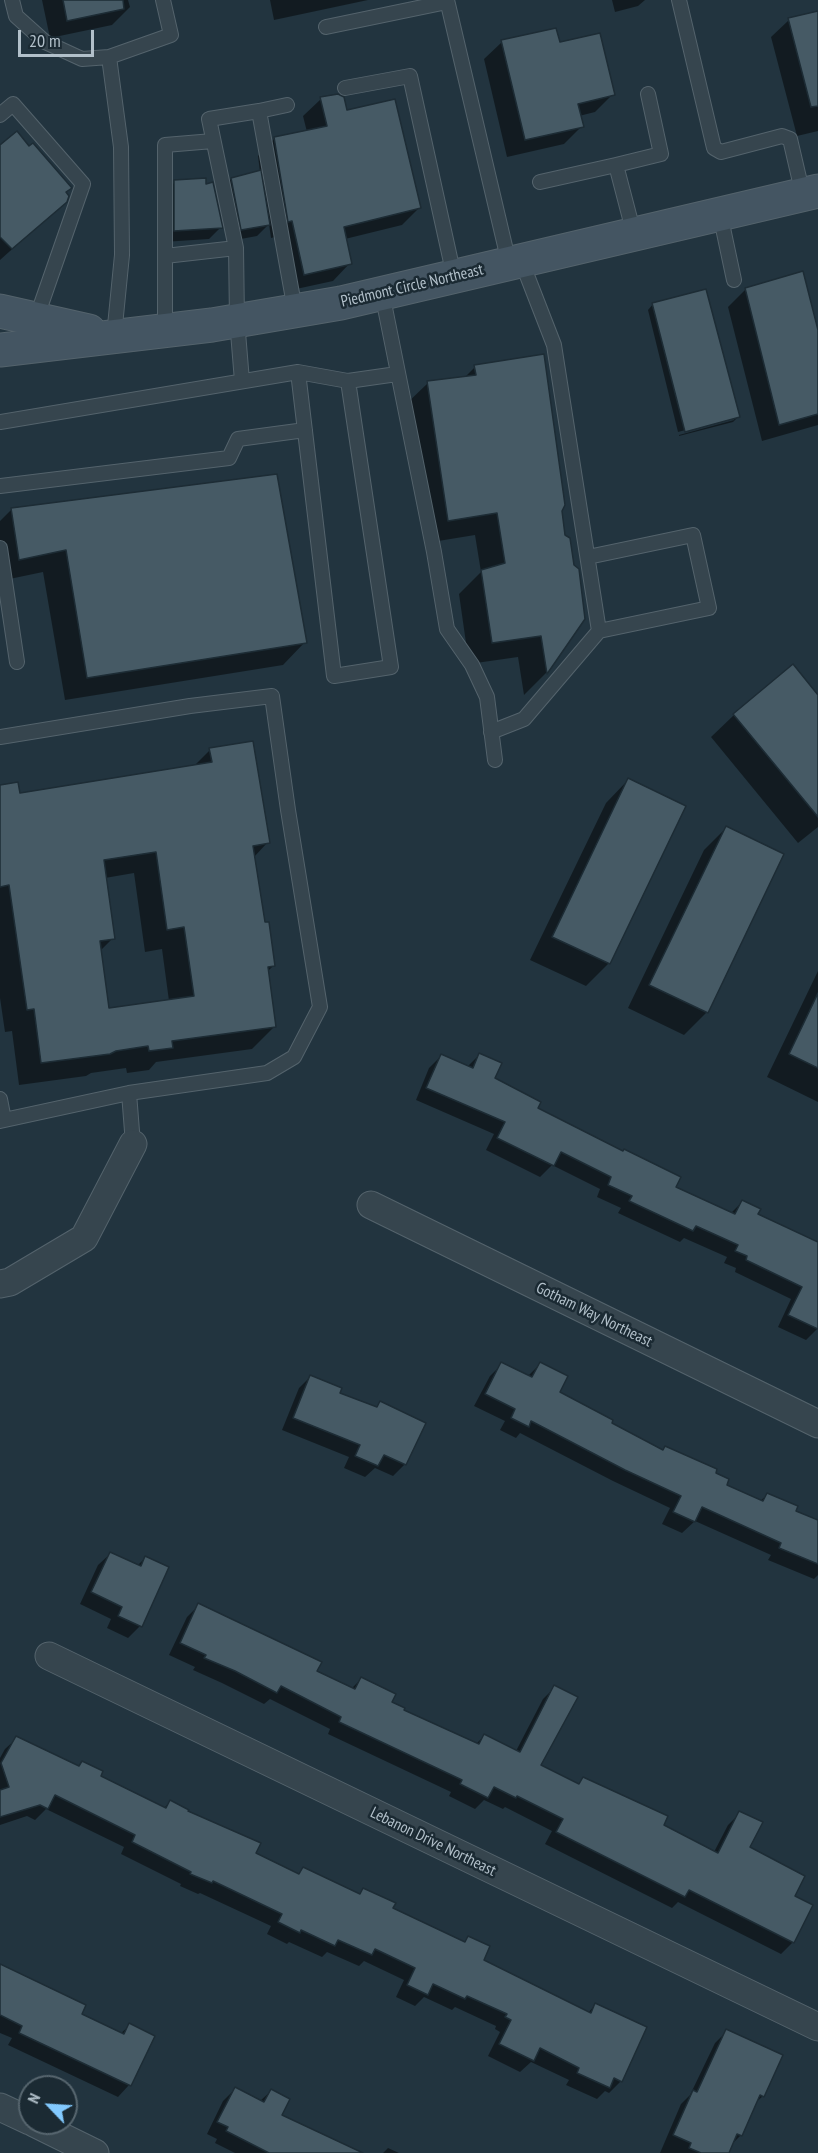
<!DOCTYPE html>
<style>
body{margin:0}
#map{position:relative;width:818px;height:2153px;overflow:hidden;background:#22343f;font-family:"PT Sans Narrow",sans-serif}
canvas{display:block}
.north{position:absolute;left:18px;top:2075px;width:60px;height:60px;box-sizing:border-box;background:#1b2a33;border:2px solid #57666f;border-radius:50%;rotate:295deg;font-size:16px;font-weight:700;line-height:24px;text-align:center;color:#b2c0ca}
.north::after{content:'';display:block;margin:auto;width:21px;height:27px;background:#82c9fe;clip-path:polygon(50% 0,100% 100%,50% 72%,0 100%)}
.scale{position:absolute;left:18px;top:30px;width:76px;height:27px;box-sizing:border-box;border:3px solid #b2c0ca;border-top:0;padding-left:8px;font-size:18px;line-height:21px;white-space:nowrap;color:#b2c0ca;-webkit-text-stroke:4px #1b2a33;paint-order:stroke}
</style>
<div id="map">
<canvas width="818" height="2153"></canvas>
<div class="north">N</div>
<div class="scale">20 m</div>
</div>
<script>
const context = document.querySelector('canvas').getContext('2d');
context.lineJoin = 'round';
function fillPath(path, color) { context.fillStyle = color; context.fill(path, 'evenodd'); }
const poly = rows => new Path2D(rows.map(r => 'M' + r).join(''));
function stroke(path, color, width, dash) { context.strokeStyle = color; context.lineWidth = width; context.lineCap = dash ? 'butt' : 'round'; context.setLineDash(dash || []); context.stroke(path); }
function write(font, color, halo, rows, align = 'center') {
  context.font = font + ' "PT Sans Narrow",sans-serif'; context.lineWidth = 5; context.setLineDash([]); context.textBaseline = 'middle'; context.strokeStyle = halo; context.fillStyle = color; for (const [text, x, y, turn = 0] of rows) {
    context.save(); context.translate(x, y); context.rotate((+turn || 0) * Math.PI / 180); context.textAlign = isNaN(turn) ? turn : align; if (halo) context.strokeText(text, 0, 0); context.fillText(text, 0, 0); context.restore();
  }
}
fillPath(poly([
 [42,0,128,0,130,7,112,25,50,38],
 [270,0,368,0,274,20],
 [612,0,645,0,638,6,615,12],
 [818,12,818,131,797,136,771,37,789,20],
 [502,42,558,44,613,94,595,112,579,116,582,126,564,144,507,157,484,59],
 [321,99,346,112,419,208,402,225,345,239,350,263,333,281,287,291,275,237,271,238,269,224,257,236,230,241,219,191,231,179,260,172,258,156,275,138,307,132,303,116],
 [0,147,65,193,66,201,0,260],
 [175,182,205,186,221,227,209,239,163,242,163,194],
 [746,289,818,336,818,425,762,441,728,307],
 [653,304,738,417,733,422,679,436,679,435,734,420,734,417,678,432,648,310],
 [475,367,560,511,563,536,572,566,584,618,546,673,524,695,518,657,469,664,459,594,481,572,475,535,426,543,405,405,428,383,464,378],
 [12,509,305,642,283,665,65,700,43,572,0,581,0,521],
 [818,697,818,827,798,843,711,737,734,715],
 [210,750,268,842,254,857,264,924,273,966,267,972,275,1026,252,1049,156,1062,149,1070,127,1073,126,1068,91,1073,86,1076,19,1085,12,1031,5,1032,0,998,0,787,19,794,194,766],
 [134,873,145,952,162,949,169,1001,108,1010,100,951,113,938,105,878],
 [628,780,609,963,586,986,530,960,606,803],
 [727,827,782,855,707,1012,684,1035,628,1008,704,850],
 [818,971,818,1102,767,1077],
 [479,1055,493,1079,536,1109,674,1187,730,1214,742,1202,756,1215,818,1244,818,1328,806,1340,778,1327,791,1299,735,1272,736,1268,724,1263,727,1257,684,1238,680,1242,618,1213,621,1208,597,1197,600,1189,552,1165,540,1177,486,1150,494,1134,416,1100,429,1068,441,1056,467,1067],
 [502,1364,529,1375,540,1364,558,1393,610,1424,662,1451,714,1473,725,1485,760,1501,767,1495,794,1512,818,1529,818,1575,814,1579,768,1560,771,1555,695,1521,682,1533,662,1524,670,1508,613,1481,520,1433,516,1438,500,1430,505,1421,474,1406,490,1376],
 [311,1376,338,1394,375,1408,381,1403,405,1464,393,1476,375,1468,365,1477,344,1468,349,1457,282,1430,299,1388],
 [110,1554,137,1566,145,1558,140,1626,128,1638,107,1628,111,1619,80,1604,98,1565],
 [199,1605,315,1671,351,1689,361,1679,402,1710,476,1744,484,1736,516,1751,543,1699,555,1687,539,1766,577,1785,583,1779,662,1826,714,1852,728,1825,740,1813,748,1848,793,1896,793,1942,781,1954,678,1902,672,1908,545,1844,552,1831,505,1807,503,1809,484,1800,475,1809,449,1796,451,1792,328,1734,330,1729,270,1699,264,1704,222,1683,193,1670,195,1667,169,1655,187,1617],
 [17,1738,78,1767,82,1762,99,1777,164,1808,170,1802,254,1853,297,1875,303,1869,358,1895,363,1890,391,1909,463,1943,468,1938,482,1961,588,2013,595,2005,621,2081,609,2093,605,2091,597,2099,566,2085,569,2080,531,2062,520,2072,488,2056,500,2032,495,2029,496,2026,455,2007,452,2010,424,1997,415,2006,396,1997,404,1980,364,1961,359,1966,327,1952,322,1957,289,1942,287,1944,267,1934,271,1926,200,1893,198,1894,180,1886,181,1884,121,1854,124,1847,46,1809,35,1820,27,1816,0,1825,0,1758,5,1749],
 [0,1966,80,2015,120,2034,130,2025,153,2037,129,2085,118,2097,8,2045,12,2038,0,2033],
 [727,2031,763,2096,754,2104,741,2135,730,2146,727,2153,660,2153,681,2104,690,2095,715,2043],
 [235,2089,260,2101,271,2091,280,2116,363,2153,235,2153,215,2143,217,2139,207,2134,223,2101],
 [388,2148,399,2153,383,2153]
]), '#0007');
const building = poly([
 [63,0,123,0,124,9,67,21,63,0],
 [818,11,818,106,811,107,788,18,818,11],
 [556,28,560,42,600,33,615,95,578,104,584,127,525,140,501,40,556,28],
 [338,94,344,97,347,110,395,99,421,208,344,227,352,264,304,275,292,221,288,222,274,137,327,126,320,97,338,94],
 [17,131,29,146,33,143,72,188,66,192,69,196,67,202,12,249,0,237,0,145,17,131],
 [261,170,270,225,241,230,231,178,261,170],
 [206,178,206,184,213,182,223,228,174,231,174,180,206,178],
 [803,271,818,330,818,414,779,425,745,288,803,271],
 [706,289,740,417,685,432,652,303,706,289],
 [544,354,565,505,562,511,565,535,570,538,574,565,579,569,585,619,547,674,541,636,492,643,481,570,505,563,497,513,448,521,427,381,476,375,474,365,544,354],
 [277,474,307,643,87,678,66,550,19,560,11,508,277,474],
 [793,664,818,695,818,817,733,714,793,664],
 [253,741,270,843,253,846,265,922,269,922,275,966,268,967,276,1027,172,1041,173,1048,149,1051,148,1046,116,1051,110,1054,41,1063,34,1009,27,1010,9,885,0,887,0,785,18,782,20,793,212,762,209,748,253,741],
 [156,852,167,930,184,927,194,996,109,1008,100,941,115,939,104,860,156,852],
 [628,778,686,806,610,964,552,937,628,778],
 [726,826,784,854,708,1013,649,985,726,826],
 [818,993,818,1068,789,1054,818,993],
 [479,1053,502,1063,495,1078,541,1102,538,1108,623,1151,624,1149,681,1177,676,1187,735,1214,742,1200,761,1209,758,1214,818,1242,818,1329,788,1315,802,1287,746,1260,747,1256,735,1251,738,1245,696,1226,693,1231,629,1201,632,1196,608,1185,611,1177,561,1152,554,1166,497,1138,505,1122,426,1088,441,1054,473,1068,479,1053],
 [501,1362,532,1377,540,1362,568,1376,560,1392,613,1420,612,1423,663,1450,665,1446,717,1469,716,1473,729,1479,727,1485,763,1501,767,1493,798,1506,796,1511,818,1520,818,1564,779,1548,781,1543,702,1507,695,1522,673,1512,681,1496,625,1470,531,1421,529,1427,511,1418,515,1409,485,1394,501,1362],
 [310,1375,342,1388,340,1393,377,1407,380,1401,426,1423,406,1465,384,1455,378,1466,355,1456,360,1445,293,1418,310,1375],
 [110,1552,141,1566,145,1556,169,1567,142,1627,118,1616,122,1607,91,1592,110,1552],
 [198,1603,322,1662,317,1671,355,1689,361,1677,396,1694,392,1702,405,1708,404,1710,479,1744,484,1734,520,1752,554,1685,578,1697,541,1765,579,1784,583,1777,668,1816,664,1825,718,1853,739,1811,763,1822,750,1847,805,1876,795,1896,813,1905,794,1943,689,1890,685,1897,556,1832,563,1819,517,1796,516,1798,494,1787,488,1798,460,1784,462,1780,339,1722,341,1717,281,1686,277,1693,235,1671,204,1658,206,1655,180,1643,198,1603],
 [16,1736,79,1766,82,1761,103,1771,101,1776,166,1808,170,1800,189,1810,188,1811,261,1843,256,1853,299,1874,303,1867,360,1894,363,1888,396,1903,393,1908,465,1942,468,1936,490,1946,484,1960,591,2013,595,2003,647,2027,622,2082,614,2078,610,2088,577,2073,579,2068,540,2048,534,2061,499,2044,511,2020,505,2017,507,2014,467,1996,465,1999,433,1984,428,1995,407,1985,415,1968,375,1949,372,1955,338,1940,335,1946,301,1930,300,1933,278,1922,282,1914,213,1881,212,1883,190,1874,191,1872,132,1842,135,1835,55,1795,48,1809,40,1805,0,1817,0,1790,9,1787,1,1763,16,1736],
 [0,1964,86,2005,82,2014,124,2034,129,2023,155,2036,131,2086,19,2033,22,2026,0,2015,0,1964],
 [726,2029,783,2055,764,2097,760,2095,742,2136,737,2134,729,2153,701,2153,689,2148,691,2143,673,2135,693,2090,697,2092,726,2029],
 [235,2087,264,2102,271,2089,290,2099,282,2115,363,2153,269,2153,226,2131,228,2127,217,2122,235,2087]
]);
fillPath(building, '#465a65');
stroke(building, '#1d2c35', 1.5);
const lane = poly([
 [12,0,16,16,45,42,82,59,109,57,171,35,163,0],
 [447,0,509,263],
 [679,0,714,148,721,152,782,136,790,139,803,195],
 [326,27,447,2],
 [109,57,121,147,122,255,114,336],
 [345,88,410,76,454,276],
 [259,111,287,105],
 [0,115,13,104,83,184,36,319],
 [540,182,616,165],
 [720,214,734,280],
 [634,234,616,165,661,154,648,94],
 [165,256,236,248],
 [521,260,554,345,599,631,709,608,693,535,588,557],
 [382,293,434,552,447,629,472,665,487,697,495,760],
 [165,331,165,145,213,141],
 [298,372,334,676,391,667,348,381],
 [242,381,237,320,236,248,209,119,259,111,295,310],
 [0,422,298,372,348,381,397,374],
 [0,486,229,458,238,439,305,430],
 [0,548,17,662],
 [491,732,524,719,599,631],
 [0,737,190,706,272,696,288,810,320,1007,294,1057,267,1073,129,1093],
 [0,1099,4,1120],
 [0,1121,129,1093,133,1144]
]);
const street = poly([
 [371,1205,818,1424],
 [0,1284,10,1282,84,1238,133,1144],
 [49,1656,818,2027],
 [0,2107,30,2121],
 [34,2123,95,2153]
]);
const secondary = poly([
 [0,311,89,331],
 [0,350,212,325,341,303,818,191]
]);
stroke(lane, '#54636c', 16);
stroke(street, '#54636c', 29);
stroke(secondary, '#54636c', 35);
stroke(lane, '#36454e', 14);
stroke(street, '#36454e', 27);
stroke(secondary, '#445562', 33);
write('16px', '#b2c0ca', '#1b2a33', [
 ["Piedmont Circle Northeast",412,286,-13],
 ["Gotham Way Northeast",594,1315,26],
 ["Lebanon Drive Northeast",433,1842,26]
]);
</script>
